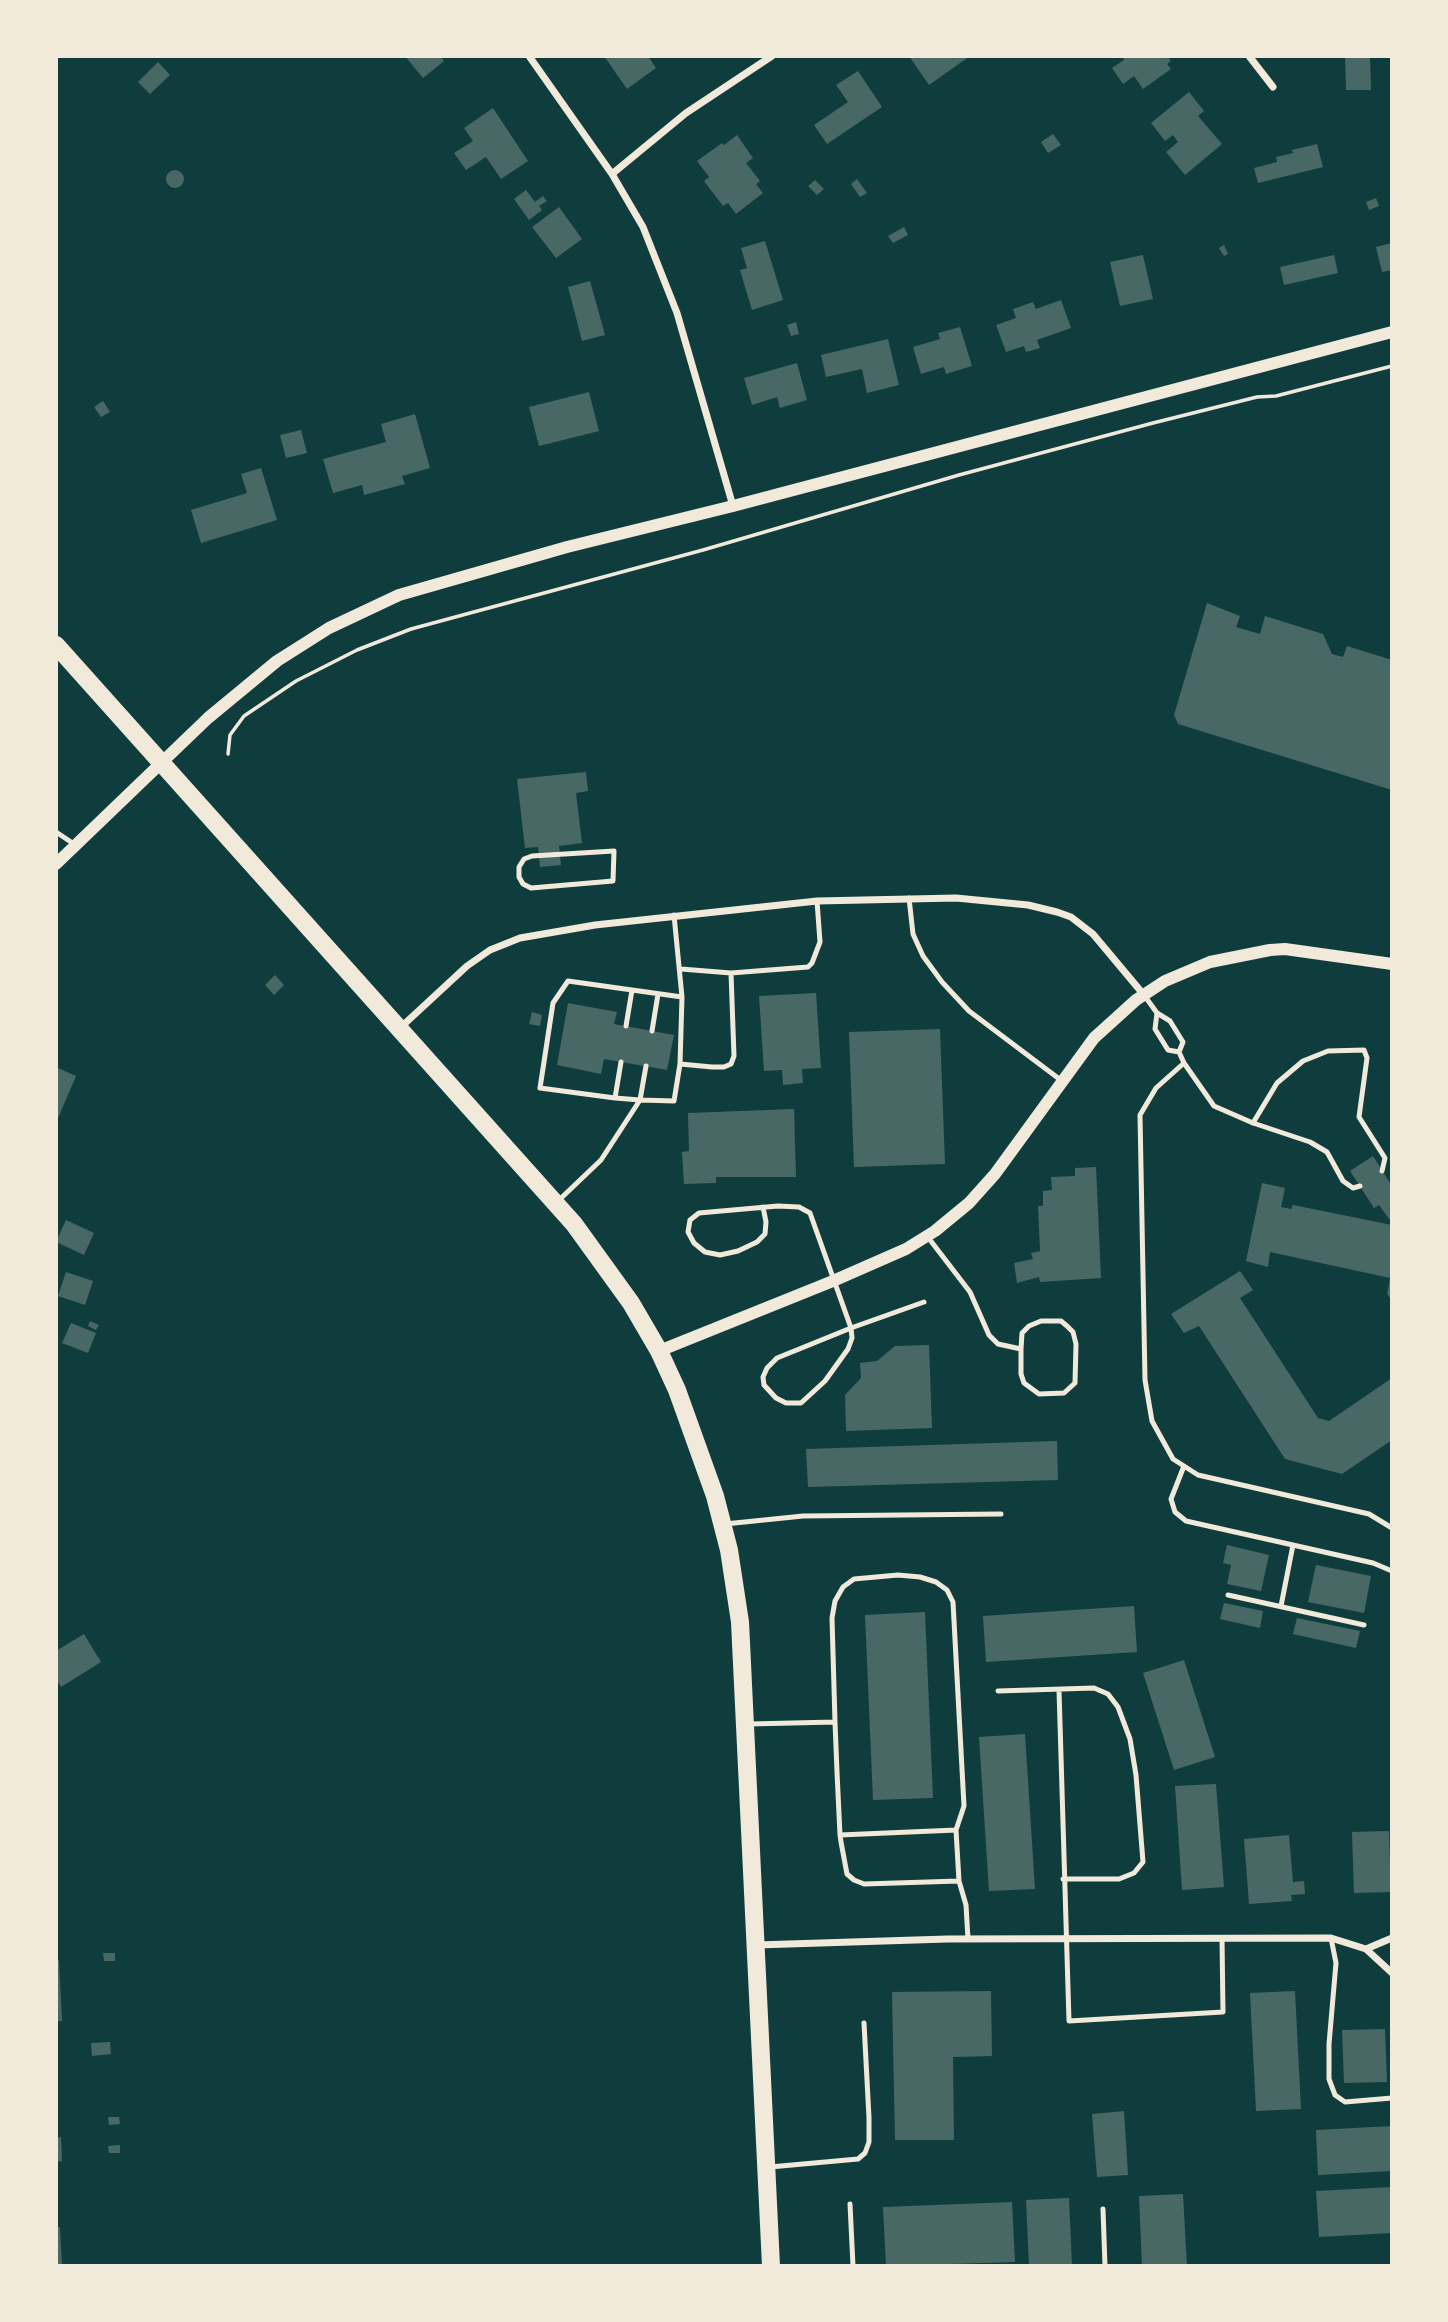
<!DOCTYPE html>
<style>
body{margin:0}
#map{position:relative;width:1448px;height:2322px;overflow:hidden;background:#0f3d3e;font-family:"Work Sans",sans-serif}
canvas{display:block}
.frame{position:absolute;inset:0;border:58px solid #f1e9da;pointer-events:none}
</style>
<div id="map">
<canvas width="1448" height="2322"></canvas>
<div class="frame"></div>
</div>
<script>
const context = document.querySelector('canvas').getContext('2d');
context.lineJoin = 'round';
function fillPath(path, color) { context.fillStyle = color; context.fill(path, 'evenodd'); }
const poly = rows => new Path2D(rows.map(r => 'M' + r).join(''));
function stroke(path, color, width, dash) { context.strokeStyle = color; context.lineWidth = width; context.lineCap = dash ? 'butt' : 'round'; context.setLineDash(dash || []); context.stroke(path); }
fillPath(poly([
 [405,56,440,56,444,61,423,78],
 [604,56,648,56,656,68,627,89],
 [909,56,970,56,929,85],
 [1122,56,1167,56,1171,61,1167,64,1171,69,1143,89,1134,76,1123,84,1112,68,1124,60],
 [1345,56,1370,56,1371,90,1346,90],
 [158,62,170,75,150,94,138,82],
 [858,71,882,107,827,144,814,125,848,102,836,85],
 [1189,92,1204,111,1198,116,1222,144,1185,175,1166,152,1178,142,1173,135,1165,141,1151,123],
 [493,108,528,161,501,179,486,157,466,170,454,153,473,141,464,128],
 [1053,134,1061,145,1048,153,1041,142],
 [737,135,753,158,746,163,760,181,756,184,763,193,736,214,728,203,723,206,704,181,709,177,697,161,722,143,724,145],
 [1317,144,1323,167,1258,183,1254,168,1277,162,1276,157,1293,153,1292,150],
 '166 179a9 9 0 1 1 18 0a9 9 0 1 1-18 0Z',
 [857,179,867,193,860,197,851,184],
 [815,180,824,189,817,195,808,186],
 [526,190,535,202,543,196,547,201,539,206,542,210,529,220,514,199],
 [1376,198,1379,206,1369,210,1366,202],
 [559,207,582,239,556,258,532,227],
 [904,227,908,235,893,243,888,236],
 [765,241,783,300,752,310,740,270,747,268,741,248],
 [1392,243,1392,270,1382,272,1376,247],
 [1224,245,1228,254,1224,256,1219,248],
 [1143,255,1153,299,1120,306,1110,262],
 [1334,255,1338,273,1284,285,1280,267],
 [590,281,605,335,582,341,568,287],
 [1061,300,1071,328,1037,340,1040,348,1026,352,1024,346,1006,352,996,325,1016,318,1013,309,1033,302,1036,309],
 [796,322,799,334,791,336,787,325],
 [960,327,972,366,946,374,944,367,921,374,913,347,940,339,938,333],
 [888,339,899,385,867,393,862,369,826,377,821,355],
 [797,363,807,400,780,408,777,397,752,405,744,378],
 [589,392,599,431,539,446,529,407],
 [103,401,110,412,101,417,94,407],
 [415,414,430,468,402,476,405,484,364,495,362,485,333,493,323,459,386,442,381,424],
 [301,430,307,453,286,458,280,435],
 [261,468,277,520,201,543,191,510,247,493,241,474],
 [1207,603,1240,616,1236,627,1260,634,1265,616,1323,634,1332,654,1343,657,1347,646,1392,660,1392,790,1178,724,1174,715],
 [586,772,588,791,576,793,582,843,559,846,561,865,540,867,538,847,525,848,517,779],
 [275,975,284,985,274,995,265,985],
 [816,993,821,1068,802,1069,803,1083,783,1085,782,1070,764,1071,759,996],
 [568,1003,617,1012,614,1024,674,1035,667,1070,604,1059,601,1074,557,1065],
 [532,1012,542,1015,540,1026,529,1024],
 [940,1029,945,1164,854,1167,849,1032],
 [56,1067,76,1076,56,1123],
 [794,1109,796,1177,716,1177,716,1183,684,1184,682,1152,689,1151,688,1113],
 [1373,1156,1392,1186,1392,1223,1379,1205,1374,1208,1350,1171],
 [1096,1167,1101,1278,1040,1282,1039,1277,1017,1283,1014,1263,1033,1259,1031,1253,1040,1251,1038,1206,1043,1206,1043,1191,1052,1190,1051,1177,1075,1176,1075,1168],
 [1262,1183,1285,1188,1281,1207,1291,1209,1293,1205,1392,1225,1392,1300,1387,1294,1390,1278,1270,1252,1268,1267,1246,1261],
 [66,1220,94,1233,84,1255,56,1242],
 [1240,1271,1253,1290,1240,1298,1318,1418,1329,1421,1392,1378,1392,1440,1342,1474,1285,1459,1199,1326,1184,1333,1171,1314],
 [66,1272,93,1281,85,1305,58,1296],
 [90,1321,99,1325,96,1330,88,1326],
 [71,1323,96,1333,88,1353,62,1343],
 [929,1345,932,1428,846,1431,845,1395,861,1378,860,1363,877,1361,895,1346],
 [1057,1441,1058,1480,808,1487,806,1449],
 [1227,1545,1269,1555,1261,1591,1227,1584,1231,1565,1223,1563],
 [1316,1565,1371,1576,1364,1613,1308,1602],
 [1224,1603,1263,1611,1260,1628,1220,1619],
 [1134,1606,1137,1652,986,1662,983,1616],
 [925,1612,933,1798,873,1800,865,1615],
 [1297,1618,1360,1631,1356,1648,1293,1634],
 [84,1634,101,1662,61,1687,56,1679,56,1651],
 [1184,1660,1215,1757,1174,1770,1143,1673],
 [1025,1734,1035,1889,989,1891,979,1737],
 [1216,1784,1224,1887,1182,1890,1175,1786],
 [1389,1831,1391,1892,1354,1893,1352,1832],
 [1289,1835,1293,1882,1304,1881,1305,1894,1291,1895,1292,1901,1249,1904,1244,1839],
 [103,1953,115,1953,115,1961,104,1961],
 [59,1960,62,2021,56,2021,56,1961],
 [991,1991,992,2056,953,2057,954,2140,895,2140,892,1992],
 [1295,1991,1301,2109,1256,2111,1250,1993],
 [1385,2029,1387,2082,1344,2083,1342,2030],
 [110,2042,111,2054,92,2056,91,2043],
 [1124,2111,1128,2175,1097,2177,1092,2114],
 [108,2117,119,2117,120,2124,109,2125],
 [1392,2126,1392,2171,1318,2175,1316,2130],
 [61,2137,62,2161,56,2162,56,2138],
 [120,2145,120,2153,109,2153,108,2146],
 [1392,2187,1392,2233,1319,2237,1316,2191],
 [1183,2194,1187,2266,1142,2266,1139,2196],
 [1069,2198,1072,2266,1029,2266,1026,2200],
 [1012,2202,1015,2262,886,2266,883,2207],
 [60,2227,62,2266,56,2266,56,2228]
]), '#486865');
stroke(poly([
 [228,754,230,735,244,716,296,681,357,650,411,629,703,550,959,475,1153,423,1257,397,1276,396,1392,366]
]), '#f1e9da', 3.5);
stroke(poly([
 [56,832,74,844],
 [614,851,613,881,531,888,523,884,519,877,519,867,524,859,532,856,614,851],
 [909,898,913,934,923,956,942,982,969,1011,1062,1081],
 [681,969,731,973],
 [1144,995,1157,1013,1170,1021,1183,1042,1179,1052,1168,1050,1155,1029,1157,1013],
 [626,1026,632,990],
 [652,1031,658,994],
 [1179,1052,1184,1063,1214,1106,1253,1123,1310,1142,1327,1152,1343,1181,1353,1188,1360,1186],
 [1184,1063,1156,1088,1140,1115,1145,1380,1152,1421,1173,1459,1198,1475,1369,1514,1392,1528],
 [680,1064,712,1067,724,1067,731,1064,734,1056,731,973,808,967,812,963,820,942,817,901],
 [646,1066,640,1100,615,1098,540,1088,553,1003,568,981,682,997],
 [615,1098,621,1062],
 [1253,1123,1277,1083,1303,1061,1328,1051,1364,1050,1367,1058,1359,1117,1385,1158,1382,1171],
 [557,1202,601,1160,640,1100,674,1101,680,1064,682,997,674,915],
 [763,1207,766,1222,765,1234,757,1242,738,1251,720,1255,705,1252,694,1243,688,1232,690,1220,699,1213,778,1206,799,1207,810,1213,851,1328,852,1338,848,1349,825,1381,801,1403,786,1403,776,1398,764,1385,763,1377,767,1368,777,1358,851,1328,924,1302],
 [927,1236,970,1292,989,1335,998,1344,1021,1349,1022,1333,1029,1326,1041,1321,1061,1321,1067,1326,1073,1332,1076,1344,1075,1383,1064,1393,1039,1394,1024,1383,1021,1374,1021,1349],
 [1184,1466,1171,1499,1175,1512,1186,1521,1373,1563,1392,1571],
 [725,1524,803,1516,1001,1514],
 [1228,1595,1364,1625],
 [1281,1606,1293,1545],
 [1059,1690,1069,2021,1223,2012,1222,1938],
 [998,1691,1094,1688,1108,1694,1118,1707,1130,1739,1136,1775,1143,1862,1134,1873,1119,1879,1063,1879],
 [835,1722,832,1618,835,1601,843,1587,854,1579,898,1575,920,1577,936,1582,947,1590,953,1602,964,1806,956,1830],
 [749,1724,835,1722,837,1772,840,1835,841,1842,847,1874,854,1880,864,1884,959,1881,956,1830,840,1835],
 [959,1881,966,1905,968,1939],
 [1331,1938,1336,1963,1329,2044,1329,2079,1335,2095,1345,2102,1392,2098],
 [770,2167,858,2159,865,2153,869,2142,869,2118,864,2023],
 [850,2204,853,2266],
 [1103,2209,1105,2266]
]), '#f1e9da', 5);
stroke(poly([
 [529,56,612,174,643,227,677,313,733,506],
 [1249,56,1273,87],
 [612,174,686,113,772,56],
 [400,1028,467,966,490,950,520,938,595,925,817,901,956,898,1028,905,1057,912,1071,917,1093,934,1144,995],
 [757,1945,947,1939,1331,1938,1366,1949,1392,1973],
 [1366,1949,1392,1938]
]), '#f1e9da', 7);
stroke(poly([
 [56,864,208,718,277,661,329,628,399,595,567,547,733,506,1392,332],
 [659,1351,833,1281,906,1249,935,1231,969,1203,995,1174,1094,1038,1136,1000,1165,981,1210,962,1270,950,1285,949,1392,964]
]), '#f1e9da', 12);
stroke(poly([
 [56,645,574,1224,631,1303,659,1351,677,1390,715,1496,729,1550,740,1622,771,2266]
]), '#f1e9da', 18);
</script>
